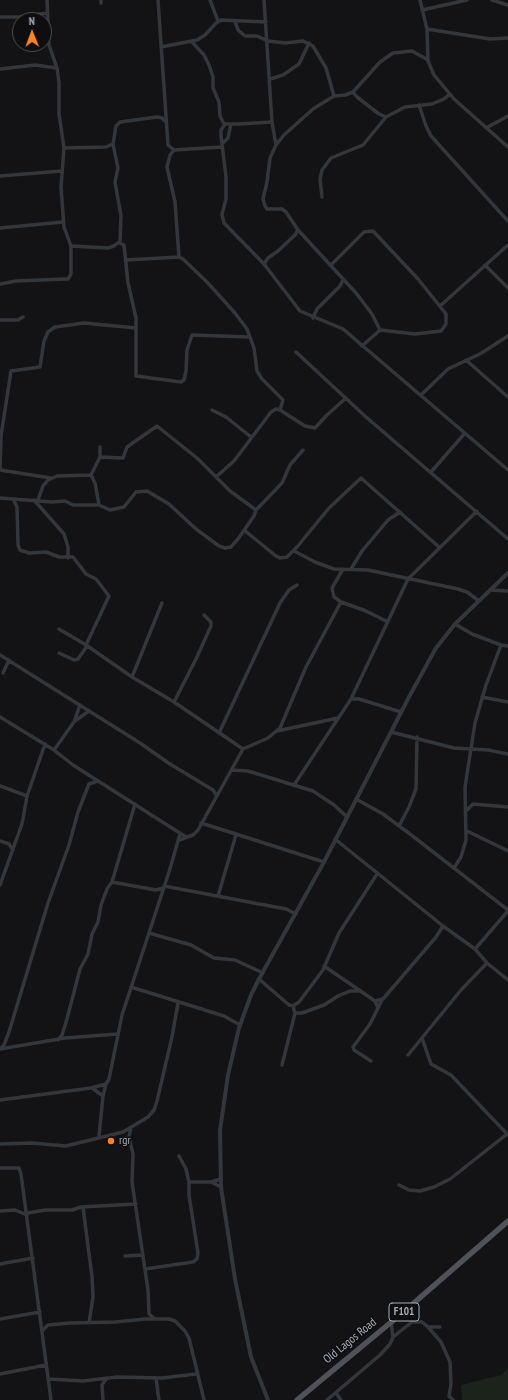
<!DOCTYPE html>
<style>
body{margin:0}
#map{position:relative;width:508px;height:1400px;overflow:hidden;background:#131315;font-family:"PT Sans Narrow",sans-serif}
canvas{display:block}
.north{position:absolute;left:12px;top:12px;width:40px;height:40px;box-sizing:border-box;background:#0e0e10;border:1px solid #4a4e52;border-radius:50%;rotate:359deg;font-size:11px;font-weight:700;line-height:16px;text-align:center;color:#a3adb6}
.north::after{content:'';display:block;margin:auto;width:14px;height:18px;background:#ff8220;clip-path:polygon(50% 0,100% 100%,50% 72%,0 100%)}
</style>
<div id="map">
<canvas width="508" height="1400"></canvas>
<div class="north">N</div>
</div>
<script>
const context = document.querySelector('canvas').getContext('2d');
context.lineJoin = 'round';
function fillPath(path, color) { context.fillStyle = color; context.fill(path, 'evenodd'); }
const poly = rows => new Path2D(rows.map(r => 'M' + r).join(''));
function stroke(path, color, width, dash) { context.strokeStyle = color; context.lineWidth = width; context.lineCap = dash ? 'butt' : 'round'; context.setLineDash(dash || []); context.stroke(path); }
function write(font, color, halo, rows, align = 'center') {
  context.font = font + ' "PT Sans Narrow",sans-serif'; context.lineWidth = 3; context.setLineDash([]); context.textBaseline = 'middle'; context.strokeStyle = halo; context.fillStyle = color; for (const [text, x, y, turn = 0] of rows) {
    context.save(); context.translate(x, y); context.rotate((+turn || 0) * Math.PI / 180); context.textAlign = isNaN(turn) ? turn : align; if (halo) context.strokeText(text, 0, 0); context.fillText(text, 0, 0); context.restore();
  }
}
fillPath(poly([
 [508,1368,508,1400,462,1400,461,1385,501,1375]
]), '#1b231a');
stroke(poly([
 [101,0,101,3],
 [158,0,168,145,174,150,222,147],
 [210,0,218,21],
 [264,0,272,122,276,145],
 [420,0,427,29,428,61,434,75,454,99,508,147],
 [492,0,508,5],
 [422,10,467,0],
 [0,17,19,17,47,13],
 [235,21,238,30,245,36,257,36,268,41,285,43,303,41,313,46,326,68,334,96],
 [427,29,490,39,508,38],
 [192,42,204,55,209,65,213,77,213,88,219,102,220,116,223,122,225,124,239,124,272,122],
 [161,47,197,40,205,35,216,23,221,20,266,22],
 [0,69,35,65,57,68],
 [270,79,283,75,299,64,309,43],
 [353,92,357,97,379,114,386,117,405,107,432,104,444,99,450,94],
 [419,105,426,126,431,136,508,221],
 [225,124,221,130,221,136,226,177,226,199,222,214,224,223,264,264,300,311,343,329,508,470],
 [486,128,508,116],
 [222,144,228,138,231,124],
 [64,148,106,147,113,144],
 [174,150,170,155,167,167,175,202,179,257],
 [0,176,62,171],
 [322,197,320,179,322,170,331,158,363,145,386,117],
 [0,228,63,222],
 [119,243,124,245,128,283,136,318,136,376,181,382,184,380,186,371,187,350,192,335,249,337],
 [71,246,108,248,114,246,120,241,121,216,115,182,118,168,113,144,116,126,120,122,157,117,162,118,166,122],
 [126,260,179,257,183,259,207,282,235,313,247,329,254,348,257,371,262,379,283,400,280,410],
 [264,264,268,258,278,251,295,235,298,230],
 [331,265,364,232,373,231,418,279,446,314,446,324,441,331,415,334,380,330,362,346],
 [485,265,508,288],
 [0,284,16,281,65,279,68,279,71,274,71,246,64,227,61,187,64,148,59,114,59,82,57,68,49,45,47,0],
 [440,306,508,245],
 [313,318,317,309,340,286,343,280],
 [0,320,18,320,23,317],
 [380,330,372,314,356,293,298,230,286,212,282,209,267,209,265,206,263,199,267,182,270,158,276,145,284,135,313,109,334,96,345,95,353,92,380,62,393,53,412,51,428,60],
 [296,352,366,417,508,539],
 [466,360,508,397],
 [421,395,448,369,480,354,508,336],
 [212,410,226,417,251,437],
 [100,447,100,457],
 [0,470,1,436,11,371,40,367,44,341,48,332,55,327,84,323,136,328],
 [0,470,51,478],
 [431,472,465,433],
 [91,475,95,483,99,505],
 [216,477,234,461,271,412,276,409,280,410,305,426,315,428,327,415,346,398],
 [0,498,52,502,65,501,73,505,99,505,110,510,124,507,136,492,147,491,169,504,196,529,219,546,225,548,231,547,238,539,254,516,256,510,282,483,290,465,303,450],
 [13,499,17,507,18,545,20,550,29,553,46,552,59,557,73,557,86,574,96,579,109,596,86,645],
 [34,500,64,534,68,547,68,558],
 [38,500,43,486,48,480,57,476,91,475,100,457,123,458,127,447,157,426,197,458,230,491,256,510],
 [244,530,276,556,280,558,287,557,297,547,329,508,361,478,439,547],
 [294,551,315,562,334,569,368,570,458,589,467,592,479,601],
 [343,569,332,588,334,597,341,602,366,611,388,622],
 [351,569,362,551,388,520,400,512],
 [490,590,508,591],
 [455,624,472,634,501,645,508,646],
 [59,629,86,645,132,677,174,702,243,749],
 [59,653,74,660,78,659,87,646],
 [0,655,140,743,170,764,213,790,217,796],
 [3,673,9,660],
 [132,677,162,603],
 [482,697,508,702],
 [351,699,359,699,401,712],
 [174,702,196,659,211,626,211,622,204,615],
 [0,717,54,750,73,765,186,837],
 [75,721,89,711],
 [277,731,338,718],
 [391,732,454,748,488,750,508,754],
 [219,733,280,603,289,590,297,585],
 [54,750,74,722,80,705],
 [232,770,248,771,313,791,334,805,346,816],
 [294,785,351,699,408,579,477,511],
 [0,786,27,796],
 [356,799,383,814,410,834,508,910],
 [466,811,473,804,508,807],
 [201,823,324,862],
 [399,826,409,807,416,789,417,737],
 [467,831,508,851],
 [335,839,443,926,475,949,487,963,508,980],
 [179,840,193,835,198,830,243,749,268,738,280,728,306,667,341,602],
 [0,841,9,844,13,850],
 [454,868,461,857,466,840,465,787,475,723,486,685,501,645],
 [112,882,156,890,163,888],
 [0,885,22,824,27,796,45,744],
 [164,886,286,909,296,914],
 [218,896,236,835],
 [149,933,191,945,214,958,235,960,263,973],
 [475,949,508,911],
 [324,966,375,1001,378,1008],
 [259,979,289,1005,293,1006,299,1002,323,970,339,933,377,874],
 [131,987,224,1016,240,1025],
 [375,1001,383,999,436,937,443,926],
 [293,1006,295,1013,302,1013,324,1005,338,996,350,991,360,991],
 [422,1038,431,1064,451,1075,508,1135],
 [58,1040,62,1035,67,1019,80,969,88,954,92,934,98,922,101,905,107,889,112,882,135,804],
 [0,1049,4,1045,9,1032,48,903,69,845,78,812,89,784,98,781],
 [0,1049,65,1038,117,1034],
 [408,1055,461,990,487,963],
 [371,1061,354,1050,353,1047,370,1024,382,1000],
 [282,1065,295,1013],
 [92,1088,103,1096],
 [0,1100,91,1088,106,1084],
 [131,1127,129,1137,133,1154,132,1182,148,1290,149,1314,154,1318],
 [99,1136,103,1096,106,1084,109,1079,122,1015,169,872,180,834],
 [0,1144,32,1143,66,1146,123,1132,148,1117,154,1110,157,1101,172,1037,178,1003],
 [0,1168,19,1168,21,1174,51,1400],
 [189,1182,211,1182,221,1179],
 [211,1182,221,1187],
 [399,1185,409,1190,420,1191,434,1187,450,1179,507,1134],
 [83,1207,92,1277,93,1297,89,1323],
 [0,1211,15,1210,27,1215],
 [27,1213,46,1210,72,1210,81,1207,136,1204],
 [125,1256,143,1255],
 [0,1264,33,1258],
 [145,1269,193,1262,197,1259,198,1253,189,1195,189,1182,186,1169,179,1156],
 [0,1319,40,1312],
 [428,1327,441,1342,450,1362,451,1384,449,1396,453,1400],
 [42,1331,48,1325,70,1323,115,1322,145,1319,169,1319,175,1321,185,1331,189,1338,204,1400],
 [393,1337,412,1322,422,1322,428,1327,440,1327],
 [0,1374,46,1365],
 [156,1378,159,1400],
 [48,1379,83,1381,117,1377,162,1378,196,1374],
 [336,1393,341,1400],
 [103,1400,102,1385,107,1378],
 [327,1400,380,1355,390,1344,393,1337,391,1322]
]), '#33363a', 3.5);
stroke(poly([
 [268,1400,251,1357,235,1279,221,1187,220,1130,228,1075,239,1028,251,995,259,979,324,862,410,695,436,648,455,624,508,573]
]), '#33363a', 4);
stroke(poly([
 [297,1400,407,1309,508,1221]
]), '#4f5359', 5.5);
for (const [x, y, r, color] of [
 [111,1141,4,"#ff8220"]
]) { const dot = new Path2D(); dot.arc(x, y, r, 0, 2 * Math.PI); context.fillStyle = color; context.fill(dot); stroke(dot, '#0e0e10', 1.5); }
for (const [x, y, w] of [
 [404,1312,30]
]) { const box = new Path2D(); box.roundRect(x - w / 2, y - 9, w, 18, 3); context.fillStyle = '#0e0e10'; context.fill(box); stroke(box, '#a3adb6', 1); }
write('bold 11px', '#a3adb6', null, [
 ["F101",404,1312]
]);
write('12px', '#a3adb6', '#0e0e10', [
 ["rgr",119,1141]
], 'left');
write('12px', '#a3adb6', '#0e0e10', [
 ["Old Lagos Road",350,1341,-39]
]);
</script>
